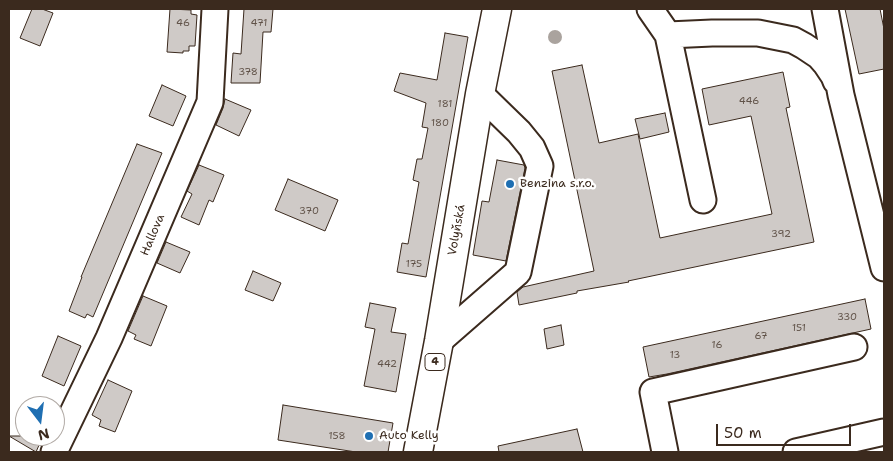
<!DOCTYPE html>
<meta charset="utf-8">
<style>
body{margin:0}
#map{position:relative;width:893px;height:461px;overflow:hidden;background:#fff;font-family:"Shantell Sans",sans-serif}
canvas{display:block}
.frame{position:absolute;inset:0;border:10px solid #3b2a1e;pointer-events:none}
.north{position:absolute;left:15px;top:396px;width:50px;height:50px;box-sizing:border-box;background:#fff;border:1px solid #b1aaa5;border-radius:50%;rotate:165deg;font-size:14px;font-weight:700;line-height:20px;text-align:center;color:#3b2a1e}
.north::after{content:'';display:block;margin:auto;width:18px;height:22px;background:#1f6fb2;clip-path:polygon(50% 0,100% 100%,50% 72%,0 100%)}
.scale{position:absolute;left:716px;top:424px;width:135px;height:22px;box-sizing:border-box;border:2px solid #3b2a1e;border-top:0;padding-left:6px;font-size:15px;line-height:18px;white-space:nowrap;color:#3b2a1e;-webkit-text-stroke:4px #fff;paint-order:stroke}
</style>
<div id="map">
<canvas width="893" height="461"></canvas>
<div class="frame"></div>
<div class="north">N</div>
<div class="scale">50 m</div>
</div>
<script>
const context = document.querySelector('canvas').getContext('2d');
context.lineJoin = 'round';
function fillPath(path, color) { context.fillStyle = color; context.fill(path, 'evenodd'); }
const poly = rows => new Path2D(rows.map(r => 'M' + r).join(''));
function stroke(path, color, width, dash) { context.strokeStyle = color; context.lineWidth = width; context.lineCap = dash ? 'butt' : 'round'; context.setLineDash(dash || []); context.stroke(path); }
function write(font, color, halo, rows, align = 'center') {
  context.font = font + ' "Shantell Sans",sans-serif'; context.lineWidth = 5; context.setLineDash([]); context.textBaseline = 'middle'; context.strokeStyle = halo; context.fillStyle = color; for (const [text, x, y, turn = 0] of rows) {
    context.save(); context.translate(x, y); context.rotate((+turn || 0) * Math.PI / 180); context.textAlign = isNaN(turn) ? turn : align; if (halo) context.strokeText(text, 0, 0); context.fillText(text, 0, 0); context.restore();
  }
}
const building = poly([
 [32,9,42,9,53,13,40,46,20,38,32,9],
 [170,9,191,10,191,14,197,15,195,46,189,46,189,51,183,51,183,53,167,52,170,9],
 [244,9,273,9,271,32,263,32,260,83,231,83,233,53,241,54,244,9],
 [845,9,880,9,884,29,884,69,859,74,845,9],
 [445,33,468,37,426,277,397,272,402,243,408,244,419,182,413,180,417,159,422,159,428,128,422,127,426,103,394,91,400,73,437,80,445,33],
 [582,65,599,143,638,134,660,238,772,214,751,116,709,125,702,89,783,72,790,107,786,108,814,242,628,281,629,282,577,291,577,293,519,305,517,292,523,287,594,271,552,71,582,65],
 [162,85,186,96,173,126,149,116,162,85],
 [225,99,251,110,239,136,216,125,223,108,225,99],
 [665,113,669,132,640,139,635,119,665,113],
 [137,144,162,153,93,317,87,314,85,318,69,311,82,277,81,277,137,144],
 [497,160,524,165,525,168,506,261,473,255,482,201,489,202,497,160],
 [199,165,224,175,213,202,209,200,199,225,181,217,192,194,187,191,199,165],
 [288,179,338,200,325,231,275,210,288,179],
 [166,242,190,252,180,273,157,263,166,242],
 [253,271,281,283,273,301,245,290,253,271],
 [143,296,167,306,151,346,134,339,136,335,128,331,143,296],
 [865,299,871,329,667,374,649,377,643,347,865,299],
 [370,303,396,308,391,332,406,334,396,392,364,386,375,329,365,327,370,303],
 [561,325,564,345,547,349,544,329,561,325],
 [58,336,81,346,64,386,42,376,58,336],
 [108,380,132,391,115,432,99,426,101,420,92,415,108,380],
 [283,405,393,423,388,452,356,452,278,440,283,405],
 [577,429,583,452,499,452,498,446,577,429],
 [9,436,43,436,36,452,9,436]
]);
fillPath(building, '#cfcac7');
stroke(building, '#3b2a1e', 1);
const minor = poly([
 [650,9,668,35,712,33,758,33,793,40,804,46,819,56,826,64,834,76,836,81],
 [825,9,841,95,884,268],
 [668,35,703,200],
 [439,341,518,272,540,166,532,148,519,132,480,94],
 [54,452,109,338,210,102,215,9],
 [665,452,653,392,854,347],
 [796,452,884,432]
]);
const major = poly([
 [418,452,439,341,480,94,497,9]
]);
stroke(minor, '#3b2a1e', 29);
stroke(major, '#3b2a1e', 31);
stroke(minor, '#fff', 25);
stroke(major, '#fff', 28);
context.fillStyle = '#aaa39e';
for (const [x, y] of [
 [555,37]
]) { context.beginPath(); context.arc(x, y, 7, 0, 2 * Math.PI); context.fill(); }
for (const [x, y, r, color] of [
 [510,184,5,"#1f6fb2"],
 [369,436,5,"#1f6fb2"]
]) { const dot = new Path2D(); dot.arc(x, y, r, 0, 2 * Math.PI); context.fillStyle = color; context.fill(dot); stroke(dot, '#fff', 2); }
write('10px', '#605248', null, [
 ["46",183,23],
 ["471",259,23],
 ["378",248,72],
 ["446",749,101],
 ["181",445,104],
 ["180",440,123],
 ["370",309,211],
 ["392",781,234],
 ["175",414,264],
 ["330",847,317],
 ["151",799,328],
 ["67",761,336],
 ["16",717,345],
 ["13",675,355],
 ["442",387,364],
 ["158",337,436]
]);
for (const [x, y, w] of [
 [435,362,20]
]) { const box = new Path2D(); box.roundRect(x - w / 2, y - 8.5, w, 17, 4); context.fillStyle = '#fff'; context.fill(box); stroke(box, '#3b2a1e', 1); }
write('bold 11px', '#3b2a1e', null, [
 ["4",435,362]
]);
write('12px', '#3b2a1e', '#fff', [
 ["Benzina s.r.o.",520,184],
 ["Auto Kelly",379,436]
], 'left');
write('12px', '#3b2a1e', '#fff', [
 ["Volyňská",457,230,-80],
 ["Hallova",153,235,-67]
]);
</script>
